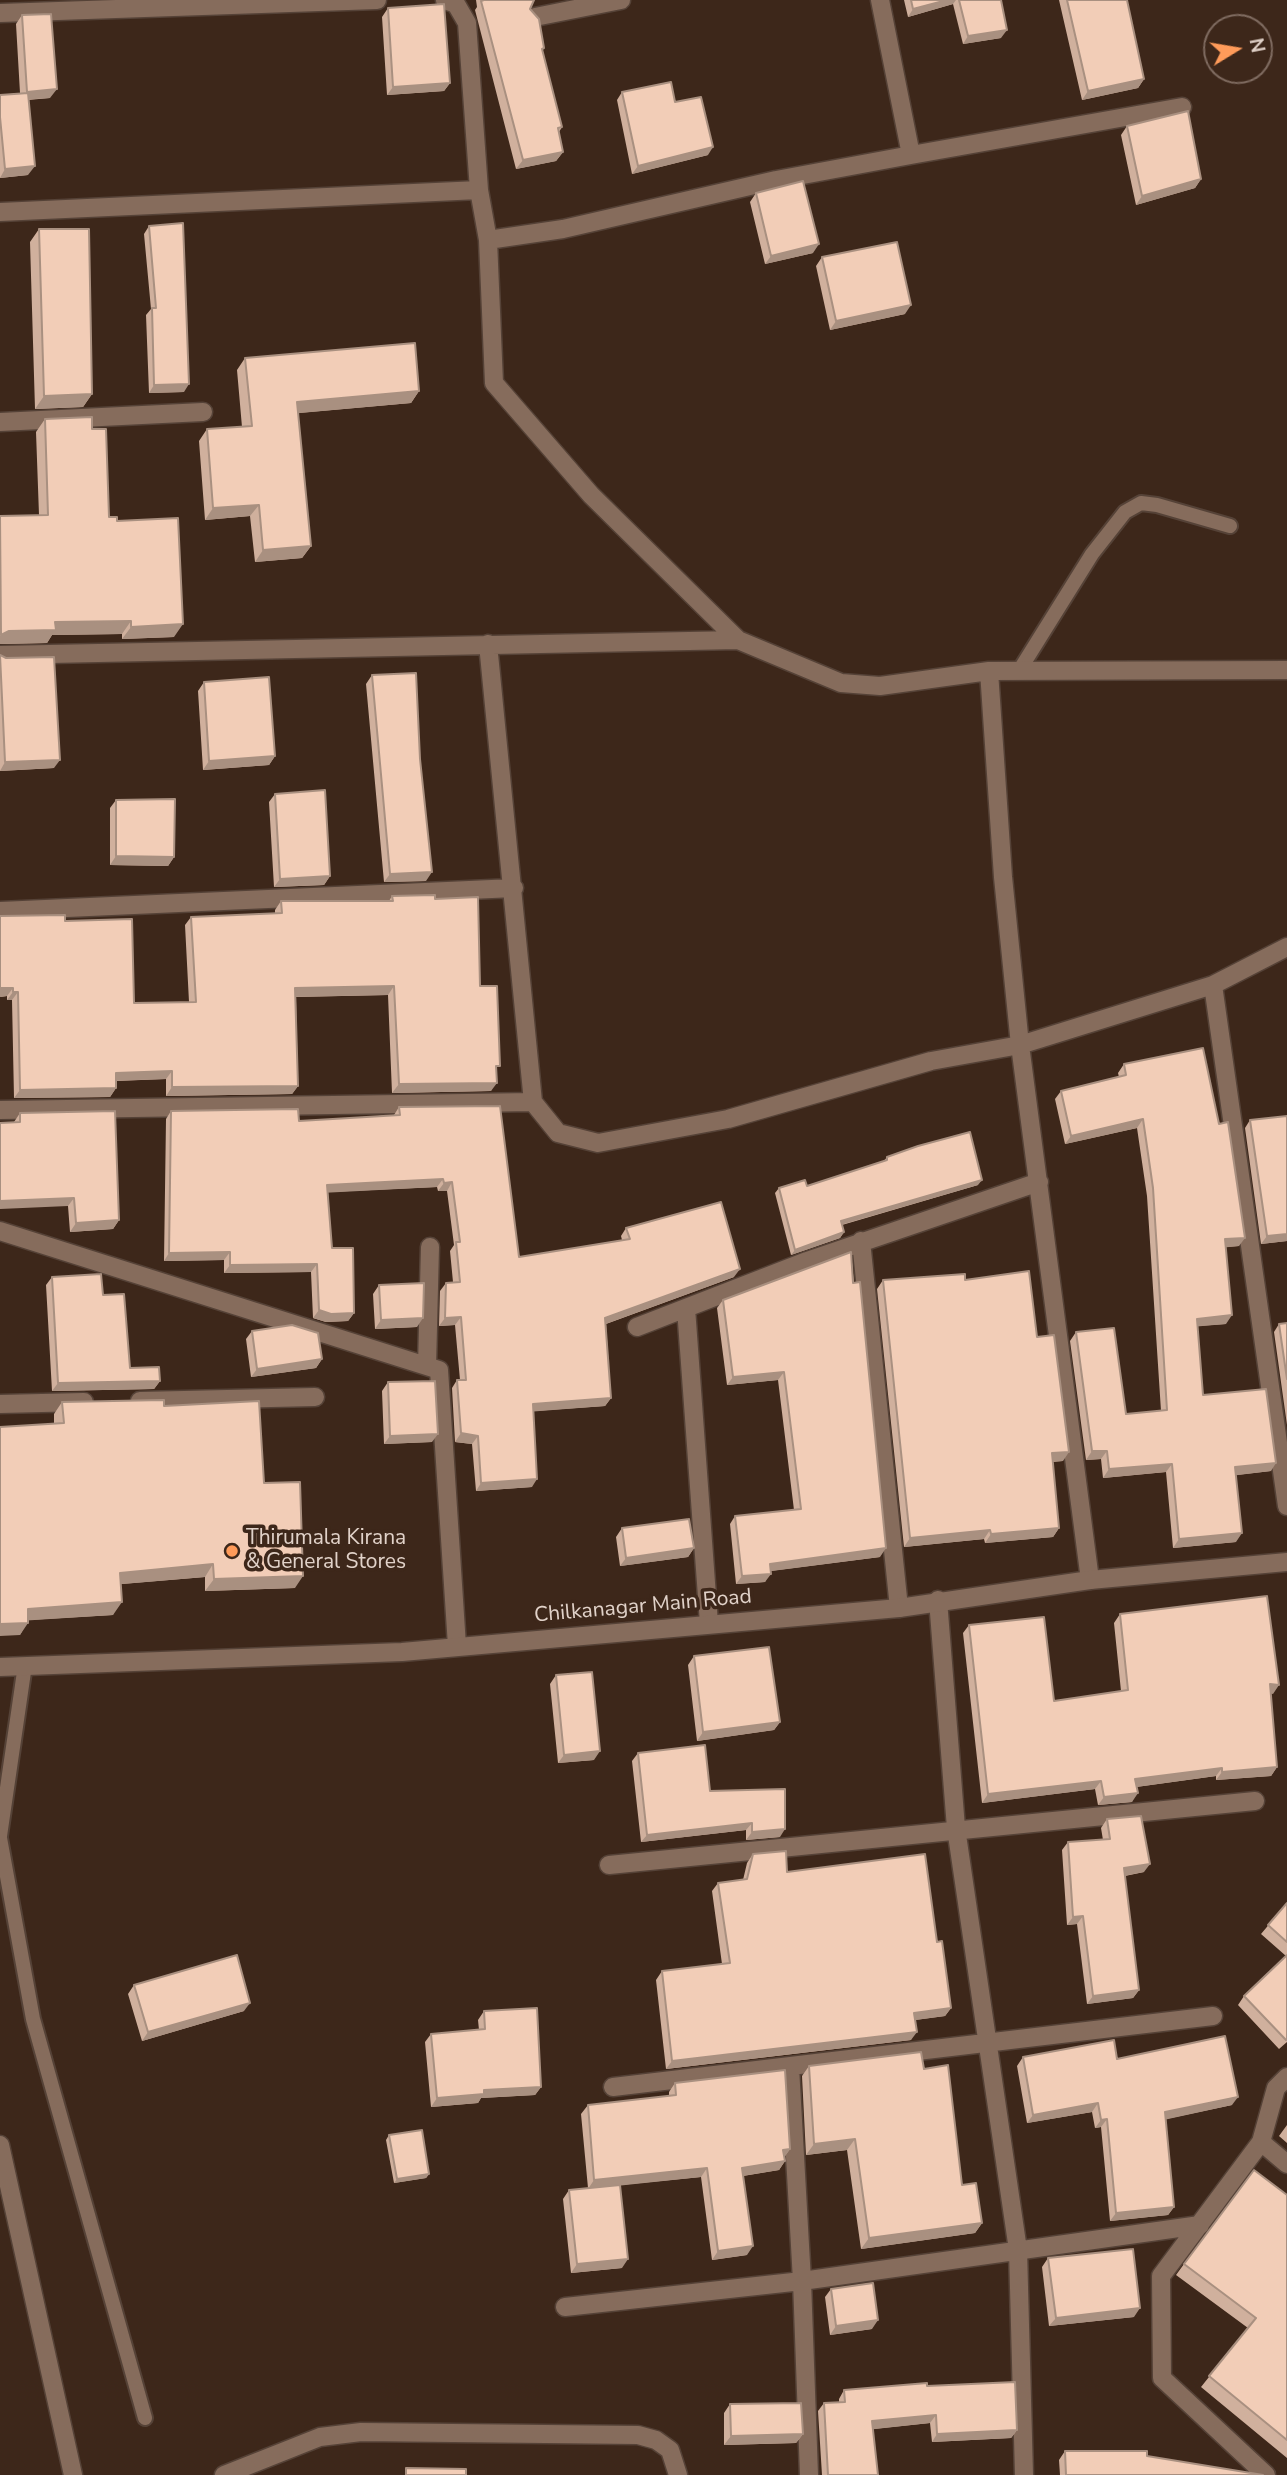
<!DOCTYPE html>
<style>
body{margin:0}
#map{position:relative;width:1287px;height:2475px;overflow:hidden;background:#3d271a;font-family:"Nunito Sans",sans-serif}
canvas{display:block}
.north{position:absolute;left:1203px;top:14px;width:70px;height:70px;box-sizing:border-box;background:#3d271a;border:2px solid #7f6b60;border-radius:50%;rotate:79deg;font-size:19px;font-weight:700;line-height:28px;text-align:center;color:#e1d2c9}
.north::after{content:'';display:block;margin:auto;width:24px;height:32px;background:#ff9b5a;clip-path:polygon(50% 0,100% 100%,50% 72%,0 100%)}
</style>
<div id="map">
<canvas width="1287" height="2475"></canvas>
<div class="north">N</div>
</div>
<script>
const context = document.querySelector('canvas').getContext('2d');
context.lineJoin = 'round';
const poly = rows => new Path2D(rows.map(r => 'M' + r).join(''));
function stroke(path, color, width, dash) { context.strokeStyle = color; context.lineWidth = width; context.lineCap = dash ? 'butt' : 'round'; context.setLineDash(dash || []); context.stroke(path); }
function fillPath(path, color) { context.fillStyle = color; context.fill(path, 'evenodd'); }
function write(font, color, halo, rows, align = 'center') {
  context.font = font + ' "Nunito Sans",sans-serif'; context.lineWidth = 7; context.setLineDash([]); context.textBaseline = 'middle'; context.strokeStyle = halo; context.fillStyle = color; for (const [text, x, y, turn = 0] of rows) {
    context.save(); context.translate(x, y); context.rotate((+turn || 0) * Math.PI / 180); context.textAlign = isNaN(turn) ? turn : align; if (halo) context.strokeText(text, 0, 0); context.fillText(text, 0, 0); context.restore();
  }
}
const lane = poly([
 [1019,671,1092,554,1125,512,1141,503,1157,505,1230,526],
 [0,1836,25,1665],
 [0,1838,33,2019,145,2418]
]);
const street = poly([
 [445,0,456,4,467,23,479,190],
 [0,13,377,0],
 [535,17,621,0],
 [911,155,1182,107],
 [0,212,479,190,488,240,494,383,591,495,738,640,841,683,880,686,989,671,1287,670],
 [488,240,563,229,776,180,911,155,880,0],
 [0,422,203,412],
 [488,644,533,1102,558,1133,598,1143,728,1119,931,1061,1020,1045,1213,985,1287,947],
 [0,655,738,640],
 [989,671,1003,877,1020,1045,1090,1580],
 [0,911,514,888],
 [1213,985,1287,1506],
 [0,1110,533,1102],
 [0,1231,439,1370,457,1646],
 [861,1241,899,1608],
 [686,1308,709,1624],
 [637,1327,807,1261,1039,1182],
 [427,1366,430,1247],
 [140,1401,315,1397],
 [0,1404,84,1402],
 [938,1600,956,1828,1018,2250,1024,2475],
 [609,1865,1255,1801],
 [613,2087,1213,2016],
 [1261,2142,1287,2164],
 [0,2145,73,2475],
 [565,2307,802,2281,790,2067],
 [224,2475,320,2437,361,2432,638,2435,656,2440,670,2450,678,2475],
 [809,2475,802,2281,1200,2225],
 [1266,2475,1162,2378,1161,2276,1261,2142,1276,2088,1287,2077]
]);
const secondary = poly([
 [0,1667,402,1652,899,1608,1090,1580,1287,1562]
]);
stroke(lane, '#554237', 18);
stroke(street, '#554237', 21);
stroke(secondary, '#554237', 21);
stroke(lane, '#866c5c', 14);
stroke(street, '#866c5c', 18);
stroke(secondary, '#866c5c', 18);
fillPath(poly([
 [476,0,534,0,530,9,544,48,542,51,562,127,559,132,563,152,556,161,516,169,475,10,477,7],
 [904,0,1001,0,1001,38,963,44,953,4,908,17],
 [1059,0,1127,0,1144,79,1138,88,1082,100],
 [388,8,450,83,444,91,387,95,382,17],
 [22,15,50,98,28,100,28,175,0,178,0,95,20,93,16,24],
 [622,92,675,102,708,155,632,174,617,100],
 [1127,126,1201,179,1195,188,1136,205,1121,135],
 [756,193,813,253,765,264,750,202],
 [149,226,184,392,149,393,146,315,151,309,144,234],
 [39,229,92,394,83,407,35,409,30,242],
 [822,257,905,314,830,330,816,266],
 [245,358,419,391,411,403,298,413,311,546,302,558,255,562,250,516,205,520,199,441,207,429,242,427,237,370],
 [45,419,92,429,109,517,117,521,174,637,122,639,122,634,52,635,47,643,0,644,0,516,39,515,36,432],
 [0,655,54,768,0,771],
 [372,675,420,759,426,881,384,882,366,684],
 [204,682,275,756,269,765,203,770,198,691],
 [275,794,330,876,324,885,274,887,269,802],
 [116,800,174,857,168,866,110,865,110,808],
 [392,896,435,899,480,986,496,1072,491,1091,392,1093,388,995,296,997,298,1086,292,1094,166,1096,166,1079,116,1081,116,1088,110,1097,14,1098,12,1000,7,1000,7,996,0,997,65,921,134,1003,189,1002,185,925,191,917,275,913,275,910,281,901,389,901],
 [1124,1064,1239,1246,1226,1247,1226,1324,1197,1326,1203,1395,1271,1471,1236,1475,1236,1542,1173,1548,1166,1472,1103,1478,1101,1459,1086,1460,1070,1341,1076,1332,1126,1414,1161,1411,1147,1196,1137,1128,1065,1144,1055,1099,1061,1091,1119,1077,1118,1073],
 [399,1107,519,1257,622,1240,621,1236,626,1228,734,1277,606,1324,611,1398,605,1406,534,1411,532,1487,476,1491,472,1444,455,1442,452,1388,457,1380,460,1380,455,1325,439,1326,440,1291,446,1283,453,1282,450,1251,454,1245,447,1191,438,1191,437,1187,328,1192,332,1248,354,1313,348,1321,326,1322,313,1318,311,1272,224,1273,224,1260,164,1261,166,1119,171,1111,299,1121,394,1115],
 [20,1113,119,1220,113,1229,70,1232,68,1206,14,1122],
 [1287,1116,1287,1241,1261,1244,1245,1128,1250,1120],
 [887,1157,978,1185,842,1225,844,1232,840,1238,791,1255,775,1193,779,1188,807,1186,884,1161],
 [851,1252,880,1557,770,1571,765,1582,736,1584,730,1524,735,1516,794,1510,778,1380,727,1385,717,1308,723,1300],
 [52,1277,103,1295,130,1368,160,1381,154,1389,52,1391,46,1285],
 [883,1280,965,1280,1037,1337,1063,1461,1052,1462,1059,1528,1053,1537,985,1543,984,1539,904,1547,877,1289],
 [379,1285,417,1327,375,1329,373,1294],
 [1287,1323,1287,1425,1274,1332,1279,1324],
 [252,1331,322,1359,316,1368,251,1377,246,1339],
 [388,1382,432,1442,384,1444,382,1391],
 [62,1402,164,1406,264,1483,295,1588,205,1591,205,1577,121,1584,113,1615,28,1620,20,1635,54,1423,54,1414],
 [622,1528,694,1548,688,1557,620,1566,616,1537],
 [1120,1614,1273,1694,1270,1693,1277,1767,1271,1776,1216,1780,1216,1776,1136,1787,1132,1802,1098,1805,1095,1789,982,1803,963,1633,969,1625,1054,1701,1121,1691,1114,1623],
 [694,1656,780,1722,774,1730,697,1741,688,1665],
 [556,1675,594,1760,558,1763,550,1684],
 [638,1753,710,1791,780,1837,746,1840,746,1830,641,1842,632,1761],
 [1107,1819,1144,1872,1125,1876,1139,1990,1133,1998,1087,2004,1077,1924,1067,1925,1062,1850,1068,1842,1103,1840,1101,1828],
 [753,1854,787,1872,937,1942,951,2008,945,2016,915,2020,911,2040,666,2069,656,1980,662,1971,722,1964,712,1891,718,1883,743,1880,747,1863],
 [1287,1903,1287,2042,1279,2049,1238,2005,1244,1996,1286,1956,1261,1934],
 [134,1985,244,2011,142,2041,128,1994],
 [484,2011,541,2087,535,2095,481,2098,478,2103,431,2107,425,2042,431,2034,479,2030,478,2020],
 [1023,2057,1117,2059,1232,2105,1166,2119,1174,2207,1168,2215,1110,2221,1101,2127,1095,2128,1092,2112,1027,2123,1017,2066],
 [809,2066,924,2069,962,2185,982,2223,975,2233,861,2249,847,2150,806,2155,802,2076],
 [675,2083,790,2149,784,2157,785,2161,779,2170,743,2176,747,2255,712,2260,701,2177,620,2185,622,2268,571,2273,563,2199,569,2190,588,2188,581,2114,588,2105,669,2096,669,2092],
 [1287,2125,1287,2143,1279,2136],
 [389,2135,429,2174,426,2178,394,2183,386,2140],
 [1287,2195,1287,2458,1201,2387,1248,2328,1176,2275,1184,2264],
 [1048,2258,1134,2317,1049,2326,1042,2267],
 [831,2289,872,2329,830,2335,825,2297],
 [927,2386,1017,2430,1011,2438,932,2442,930,2423,873,2429,878,2475,822,2475,818,2411,824,2403,839,2402,839,2399,844,2390],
 [730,2404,803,2434,796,2443,724,2445,724,2413],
 [1065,2451,1147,2456,1263,2475,1060,2475,1059,2460]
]), '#d0b09d');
fillPath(poly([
 [947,0,956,0,953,4,908,17,913,9],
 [1007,30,1001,38,963,44,968,36],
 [1144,79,1138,88,1082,100,1088,91],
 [450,83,444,91,387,95,393,87],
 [57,89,50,98,21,100,27,92],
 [713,147,708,155,632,174,638,166],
 [563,152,556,161,516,169,523,160],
 [35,166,28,175,0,178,5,169],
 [1201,179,1195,188,1136,205,1142,196],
 [819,244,813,253,765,264,771,256],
 [911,305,905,314,830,330,836,321],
 [189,384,184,392,149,393,154,385],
 [419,391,411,403,289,414,297,402],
 [92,394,83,407,35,409,44,396],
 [259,505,250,516,205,520,213,508],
 [311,546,302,558,255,562,263,550],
 [131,621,122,634,52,635,47,643,0,644,0,636,9,631,55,622],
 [183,624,174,637,122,639,131,627],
 [275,756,269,765,203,770,209,761],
 [60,760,54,768,0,771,5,762],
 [116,856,174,857,168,866,110,865],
 [432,872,426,881,384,882,390,874],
 [330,876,324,885,274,887,280,879],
 [394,986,388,995,289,997,295,988],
 [0,988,13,988,7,996,0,997],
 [13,992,18,992,12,1000,7,1000],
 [172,1071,166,1079,110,1081,116,1073],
 [497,1083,491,1091,392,1093,399,1084],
 [298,1086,292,1094,166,1096,172,1087],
 [116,1088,110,1097,14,1098,20,1090],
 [1143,1119,1137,1128,1065,1144,1071,1136],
 [443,1179,437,1187,321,1193,327,1185],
 [982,1180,978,1185,837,1226,841,1221],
 [452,1182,447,1191,438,1191,444,1183],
 [74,1198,68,1206,0,1209,0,1201],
 [119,1220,113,1229,70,1232,76,1223],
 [844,1232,840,1238,791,1255,795,1250],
 [1287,1234,1287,1241,1261,1244,1267,1236],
 [1245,1238,1239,1246,1219,1248,1225,1239],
 [230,1252,224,1260,164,1261,169,1253],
 [317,1264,311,1272,224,1273,230,1265],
 [740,1269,734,1277,600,1326,605,1318],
 [319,1310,354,1313,348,1321,326,1322,313,1318],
 [1232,1315,1226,1324,1191,1327,1197,1319],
 [461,1317,455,1325,439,1326,445,1318],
 [423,1318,417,1327,375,1329,381,1320],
 [322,1359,316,1368,251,1377,257,1369],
 [784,1372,778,1380,727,1385,733,1377],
 [160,1381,154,1389,52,1391,58,1383],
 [611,1398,605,1406,527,1412,533,1404],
 [461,1433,478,1436,472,1444,455,1442],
 [438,1434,432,1442,384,1444,390,1436],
 [1092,1451,1107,1451,1101,1459,1086,1460],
 [1069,1452,1063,1461,1046,1462,1052,1453],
 [1276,1463,1271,1471,1230,1476,1235,1467],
 [1172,1464,1166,1472,1103,1478,1109,1469],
 [537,1479,532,1487,476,1491,481,1483],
 [1059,1528,1053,1537,985,1543,991,1534],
 [990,1530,984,1539,904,1547,910,1538],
 [1242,1533,1236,1542,1173,1548,1179,1539],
 [694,1548,688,1557,620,1566,626,1558],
 [886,1548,880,1557,764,1572,770,1564],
 [213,1564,205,1577,111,1585,120,1573],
 [771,1574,765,1582,736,1584,742,1576],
 [303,1576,295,1588,205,1591,214,1579],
 [122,1602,113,1615,19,1621,28,1609],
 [28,1623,20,1635,0,1636,0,1624],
 [1270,1684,1279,1685,1273,1694,1264,1692],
 [780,1722,774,1730,697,1741,703,1732],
 [600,1751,594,1760,558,1763,564,1755],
 [1277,1767,1271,1776,1216,1780,1222,1772],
 [1222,1768,1216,1776,1129,1788,1135,1779],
 [1101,1781,1095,1789,982,1803,988,1794],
 [1138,1793,1132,1802,1098,1805,1104,1797],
 [752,1823,746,1830,641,1842,647,1835],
 [785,1829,780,1837,746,1840,752,1832],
 [1150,1864,1144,1872,1118,1877,1124,1868],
 [1083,1916,1077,1924,1067,1925,1073,1917],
 [1139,1990,1133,1998,1087,2004,1093,1996],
 [250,2003,244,2011,142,2041,148,2032],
 [951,2008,945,2016,908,2021,914,2013],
 [917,2032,911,2040,666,2069,672,2061],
 [541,2087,535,2095,481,2098,478,2103,431,2107,437,2098,484,2090],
 [1238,2097,1232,2105,1159,2121,1165,2112],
 [1098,2103,1092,2112,1027,2123,1033,2115],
 [1107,2119,1101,2127,1095,2128,1101,2120],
 [855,2139,847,2150,806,2155,814,2144],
 [790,2149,784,2158,783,2150],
 [785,2161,779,2170,736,2177,742,2168],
 [707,2168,701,2177,588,2189,594,2180],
 [429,2174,426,2178,394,2183,397,2179],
 [1174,2207,1168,2215,1110,2221,1116,2213],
 [982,2223,975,2233,861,2249,869,2238],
 [753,2246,747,2255,712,2260,718,2251],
 [628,2259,622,2268,571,2273,577,2264],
 [1140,2308,1134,2317,1049,2326,1056,2318],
 [878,2320,872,2329,830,2335,836,2326],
 [936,2415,930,2423,866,2430,872,2421],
 [1017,2430,1011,2438,932,2442,937,2434],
 [803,2434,796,2443,724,2445,731,2436]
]), '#a99080');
const building = poly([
 [484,0,534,0,530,9,539,19,544,48,542,49,562,127,558,128,563,152,523,160,481,1,484,0],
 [911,0,947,0,913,9,911,0],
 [959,0,1001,0,1007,30,968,36,959,0],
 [1067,0,1127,0,1144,79,1088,91,1067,0],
 [444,4,450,83,393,87,388,8,444,4],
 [51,14,57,89,27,92,22,15,51,14],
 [671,82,675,102,701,97,713,147,638,166,622,92,671,82],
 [28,93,35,166,5,169,0,117,0,95,28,93],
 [1188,111,1201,179,1142,196,1127,126,1188,111],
 [803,181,819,244,771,256,756,193,803,181],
 [183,223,189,384,154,385,152,308,156,308,149,226,183,223],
 [39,229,89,229,92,394,44,396,39,229],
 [897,242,911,305,836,321,822,257,897,242],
 [415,343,419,391,297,402,311,546,263,550,259,505,213,508,207,429,252,426,245,358,415,343],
 [92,417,92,429,106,429,109,517,117,517,117,521,178,518,183,624,131,627,131,621,55,622,56,630,9,631,1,635,0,516,48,515,45,419,92,417],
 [0,655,6,658,54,657,60,760,5,762,0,655],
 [416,673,420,759,432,872,390,874,372,675,416,673],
 [269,677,275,756,209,761,204,682,269,677],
 [325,790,330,876,280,879,275,794,325,790],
 [175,799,174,857,116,856,116,800,175,799],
 [435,895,435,899,478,897,480,986,497,986,500,1066,496,1066,497,1083,399,1084,394,986,295,988,298,1086,172,1087,172,1071,116,1073,116,1088,20,1090,18,992,13,992,13,988,0,988,0,916,65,915,65,921,132,919,134,1003,196,1002,191,917,282,913,281,901,393,901,392,896,435,895],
 [1203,1048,1219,1124,1228,1122,1245,1238,1225,1239,1232,1315,1197,1319,1203,1395,1266,1389,1276,1463,1235,1467,1242,1533,1179,1539,1172,1464,1109,1469,1107,1451,1092,1451,1076,1332,1114,1328,1126,1414,1167,1410,1153,1188,1143,1119,1071,1136,1061,1091,1126,1075,1124,1064,1203,1048],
 [500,1106,519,1257,630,1239,626,1228,721,1202,740,1269,605,1318,611,1398,533,1404,537,1479,481,1483,478,1436,461,1433,457,1380,466,1380,461,1317,445,1318,446,1283,460,1282,456,1242,460,1242,452,1182,444,1183,443,1179,327,1185,332,1248,353,1248,354,1313,331,1314,319,1310,317,1264,230,1265,230,1252,169,1253,171,1111,298,1109,299,1121,400,1115,399,1107,500,1106],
 [115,1111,119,1220,76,1223,74,1198,0,1201,0,1123,20,1122,20,1113,115,1111],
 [1287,1116,1287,1234,1267,1236,1250,1120,1287,1116],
 [970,1132,982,1180,841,1221,844,1232,795,1250,779,1188,805,1180,807,1186,887,1160,887,1157,918,1146,970,1132],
 [851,1252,853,1283,860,1282,886,1548,770,1564,771,1574,742,1576,735,1516,801,1509,784,1372,733,1377,723,1300,851,1252],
 [1029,1271,1037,1337,1054,1335,1069,1452,1052,1453,1059,1528,991,1534,990,1530,910,1538,883,1280,965,1274,965,1280,1029,1271],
 [101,1274,103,1295,124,1294,130,1368,159,1367,160,1381,58,1383,52,1277,101,1274],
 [424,1283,423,1318,381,1320,379,1285,424,1283],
 [1287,1323,1287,1379,1279,1324,1287,1323],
 [292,1325,318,1333,322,1359,257,1369,252,1331,292,1325],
 [435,1381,438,1434,390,1436,388,1382,435,1381],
 [164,1400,164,1406,259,1401,264,1483,300,1482,303,1576,214,1579,213,1564,120,1573,122,1602,28,1609,28,1623,0,1624,0,1427,64,1423,62,1402,164,1400],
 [689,1519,694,1548,626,1558,622,1528,689,1519],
 [1267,1596,1279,1685,1270,1684,1277,1767,1222,1772,1222,1768,1135,1779,1138,1793,1104,1797,1101,1781,988,1794,969,1625,1044,1617,1054,1701,1128,1690,1120,1614,1267,1596],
 [769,1647,780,1722,703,1732,694,1656,769,1647],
 [592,1672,600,1751,564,1755,556,1675,592,1672],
 [705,1745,710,1791,785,1789,785,1829,752,1832,752,1823,647,1835,638,1753,705,1745],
 [1141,1816,1150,1864,1124,1868,1139,1990,1093,1996,1083,1916,1073,1917,1068,1842,1110,1839,1107,1819,1141,1816],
 [786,1851,787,1872,925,1854,937,1942,942,1941,951,2008,914,2013,917,2032,672,2061,662,1971,730,1963,718,1883,747,1879,753,1854,786,1851],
 [1287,1903,1287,1942,1268,1925,1287,1903],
 [237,1955,250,2003,148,2032,134,1985,237,1955],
 [1287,1955,1287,2039,1286,2040,1244,1996,1287,1955],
 [537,2008,541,2087,484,2090,484,2094,437,2098,431,2034,485,2029,484,2011,537,2008],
 [1225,2036,1238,2097,1165,2112,1174,2207,1116,2213,1107,2119,1101,2120,1098,2103,1033,2115,1023,2057,1114,2040,1117,2059,1225,2036],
 [921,2052,924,2069,948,2065,962,2185,976,2183,982,2223,869,2238,855,2139,814,2144,809,2066,921,2052],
 [785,2070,790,2149,783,2150,785,2161,742,2168,753,2246,718,2251,707,2168,594,2180,588,2105,676,2095,675,2083,785,2070],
 [422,2130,429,2174,397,2179,389,2135,422,2130],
 [1254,2170,1287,2195,1287,2440,1209,2376,1256,2318,1184,2264,1254,2170],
 [620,2185,628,2259,577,2264,569,2190,620,2185],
 [1133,2249,1140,2308,1056,2318,1048,2258,1133,2249],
 [873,2283,878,2320,836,2326,831,2289,873,2283],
 [1015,2382,1017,2430,937,2434,936,2415,872,2421,878,2475,828,2475,824,2403,845,2402,844,2390,927,2383,927,2386,1015,2382],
 [801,2403,803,2434,731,2436,730,2404,801,2403],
 [1065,2451,1147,2451,1147,2456,1263,2475,1066,2475,1065,2451],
 [406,2468,466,2469,466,2475,406,2475,406,2468]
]);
fillPath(building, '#f2cdb7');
stroke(building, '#a99080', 2);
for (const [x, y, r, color] of [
 [232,1551,7,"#ff9b5a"]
]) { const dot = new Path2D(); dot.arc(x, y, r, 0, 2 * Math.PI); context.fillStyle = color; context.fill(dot); stroke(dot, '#3d271a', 2.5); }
write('21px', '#e1d2c9', '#3d271a', [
 ["Thirumala Kirana",246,1539],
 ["& General Stores",246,1563]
], 'left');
write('21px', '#e1d2c9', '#3d271a', [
 ["Chilkanagar Main Road",643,1607,-5]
]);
</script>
